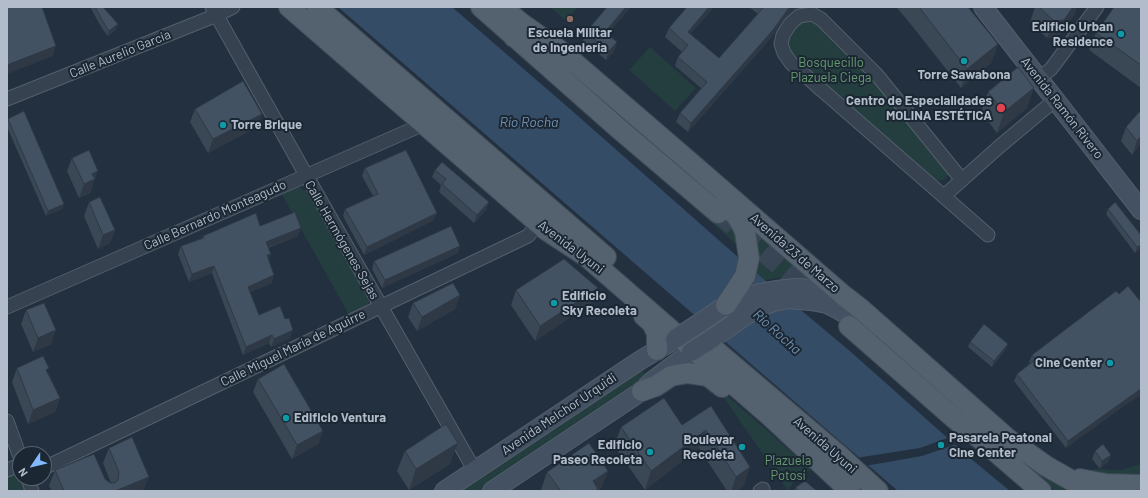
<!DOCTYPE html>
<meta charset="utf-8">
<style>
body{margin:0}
#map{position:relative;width:1148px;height:498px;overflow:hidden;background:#22303f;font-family:Barlow,sans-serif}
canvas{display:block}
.frame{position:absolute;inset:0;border:8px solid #b2bcca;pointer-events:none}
.north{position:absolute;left:12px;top:446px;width:40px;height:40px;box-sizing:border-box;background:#1b2733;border:1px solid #57636f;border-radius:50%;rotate:235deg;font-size:11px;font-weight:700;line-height:16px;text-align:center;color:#b2bcca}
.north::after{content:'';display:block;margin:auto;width:14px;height:18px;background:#83b9fe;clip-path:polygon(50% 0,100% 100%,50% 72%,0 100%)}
</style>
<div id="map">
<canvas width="1148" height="498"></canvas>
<div class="frame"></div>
<div class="north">N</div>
</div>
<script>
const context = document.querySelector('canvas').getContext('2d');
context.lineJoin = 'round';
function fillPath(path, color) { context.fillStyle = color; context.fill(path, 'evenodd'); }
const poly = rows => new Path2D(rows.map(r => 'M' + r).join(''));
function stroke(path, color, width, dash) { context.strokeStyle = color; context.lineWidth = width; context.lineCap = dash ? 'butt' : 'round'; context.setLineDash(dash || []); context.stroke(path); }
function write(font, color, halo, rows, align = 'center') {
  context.font = font + ' Barlow,sans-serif'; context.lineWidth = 4; context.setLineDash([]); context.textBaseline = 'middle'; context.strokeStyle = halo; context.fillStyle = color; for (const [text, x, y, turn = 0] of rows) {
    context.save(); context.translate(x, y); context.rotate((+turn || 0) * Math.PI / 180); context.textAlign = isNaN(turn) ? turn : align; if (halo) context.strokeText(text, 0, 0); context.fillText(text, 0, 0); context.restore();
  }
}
fillPath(poly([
 [550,7,578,7,566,21],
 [812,17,879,73,947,170,948,175,945,179,940,181,937,180,934,182,824,100,814,95,808,87,797,64,785,49,794,23],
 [650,47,696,88,675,111,629,70],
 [298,187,308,192,368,298,369,303,364,307,349,315,281,193],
 [722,208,729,214,743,251,710,221],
 [748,225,812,278,783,277,765,280,753,270],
 [641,368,647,377,480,491,458,491],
 [716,386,811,469,793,483,788,491],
 [988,433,1076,491,1055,491],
 [1141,464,1141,480,1090,475,1093,469,1121,470],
 [10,476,16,476,21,479,26,491,7,491,7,478]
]), '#243e40');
fillPath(poly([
 [338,7,452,7,570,109,747,265,851,352,970,458,1010,491,898,491]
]), '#354c67');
fillPath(poly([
 [950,437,957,444,922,456,865,466,856,458,920,448]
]), '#22303f');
stroke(poly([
 [718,213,815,296]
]), '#384554', 20, [20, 10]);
const street = poly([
 [212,7,306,175,475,471],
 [1039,78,1051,69,1097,7],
 [7,99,217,15,233,7],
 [962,180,877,75,821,19,812,14,799,16,790,24,783,35,781,44,784,53,791,63,988,235],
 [944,196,1000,146,1055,100],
 [7,307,424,124],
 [7,421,20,457],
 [44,468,528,236,539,223],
 [7,470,20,465],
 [28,478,32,491],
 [760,491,763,489]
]);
const secondary = poly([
 [983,7,1141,210],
 [698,324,726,305,760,293,776,290,796,288,816,289,843,295],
 [713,338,754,310,773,302,788,299,811,301,827,304,839,310,856,321,868,332],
 [444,491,639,361,669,343],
 [492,491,642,391,652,381,691,352]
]);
const primary = poly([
 [289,7,546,230,587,257,771,417,850,491],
 [317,7,606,257],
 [481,7,618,128,718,213],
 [502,7,521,23,562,52,691,163,843,295,861,309,1008,439,1046,466,1083,487,1094,491],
 [514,37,544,52],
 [724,205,736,215,742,225,745,232,749,258,745,276,726,305],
 [644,316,652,323,657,333,657,350],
 [849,326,955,419,983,441,1041,491],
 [708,344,841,457,878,491],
 [642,391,656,386,671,376,688,373,708,376,722,387],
 [1080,479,1106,484,1141,485]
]);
stroke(street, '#545f6c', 15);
stroke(secondary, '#545f6c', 20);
stroke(primary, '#3f4b57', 22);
stroke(street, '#36424f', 13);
stroke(secondary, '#445162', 18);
stroke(primary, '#54616f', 20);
const secondaryBridge = poly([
 [675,339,698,324],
 [691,352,713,338]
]);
stroke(secondaryBridge, '#545f6c', 20, []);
stroke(secondaryBridge, '#445162', 18);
fillPath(poly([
 [90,7,103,7,116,30,108,36,103,30],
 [631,7,607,34,617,42,614,51,606,60,583,41,586,32],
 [687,7,714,7,690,34,719,58,758,14,749,7,797,7,785,18,770,39,688,132,676,122,680,113,701,88,675,66,678,57,682,52,665,37,669,28],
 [897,7,968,7,998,44,991,63,961,88,909,22,897,8],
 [1035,7,1077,7,1074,15,1057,38,1047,38,1030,22],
 [1141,7,1141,88,1089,50,1096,33],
 [988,92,1027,108,997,133,981,112],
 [195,109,262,114,257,127,208,153,190,122],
 [1141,110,1141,143,1132,155,1121,141,1126,127],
 [8,119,64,204,62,209,46,216,7,127,7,121],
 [72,158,93,185,90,193,79,198,67,171],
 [365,168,434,220,364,255,343,216,345,209,373,196,362,176],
 [435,170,489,202,486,210,474,223,439,192,441,185,432,177],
 [89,202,115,230,110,243,98,249,84,216],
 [1108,209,1141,235,1141,248,1135,253,1106,214],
 [260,226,298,236,268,248,271,254,269,259,272,283,250,292,259,315,290,338,271,347,269,343,243,355,212,273,189,282,178,254,181,246,202,238,203,236],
 [458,253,382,288,372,269,374,261],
 [516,290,593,302,535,341,511,305],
 [1119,294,1141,302,1141,395,1125,405,1066,448,1014,381,1017,374,1030,363,1029,362,1032,355],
 [460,295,455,309,417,331,408,317,413,303],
 [26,310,51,344,33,352,21,324],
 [970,342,1008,344,1006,349,992,367,968,347],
 [17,368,48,372,60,398,55,412,28,424,12,382],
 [258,379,323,431,318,444,292,459,253,392],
 [711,406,744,486,736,491,727,491,699,448,645,490,614,446,621,427,682,425],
 [109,448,143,491,52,491,49,486,55,470,105,479,111,483,103,463],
 [405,451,450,464,409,490,397,471],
 [1095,451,1111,455,1108,462,1100,469,1092,459],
 [608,471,601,488,598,491,542,491,541,490,547,472],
 [796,487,817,491,794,491]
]), '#3a4755');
fillPath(poly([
 [626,7,631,7,601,41,605,32],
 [709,7,714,7,684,41,688,32],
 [791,7,797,7,785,18,770,39,688,132,691,123,788,9],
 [1073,7,1077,7,1074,15,1057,38,1047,38,1054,21],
 [118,24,116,30,108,36,109,31],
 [617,42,614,51,606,60,609,51],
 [998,44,991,63,961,88,967,69],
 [56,46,53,56,7,74,7,65],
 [1034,88,1027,108,997,133,1004,112],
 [262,114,257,127,208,153,213,139],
 [1141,136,1141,143,1132,155,1137,141],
 [98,171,90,193,79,198,84,184,92,174],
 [489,202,486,210,474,223,477,215],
 [64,204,62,209,46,216,48,211],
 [437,213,434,220,364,255,367,247],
 [301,228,298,236,263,249,266,242],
 [115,230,110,243,98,249,103,235],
 [1141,245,1141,248,1135,253,1137,247],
 [460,246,458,253,382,288,385,280],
 [271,254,268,262,267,255],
 [214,266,212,273,189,282,192,274],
 [274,275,272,283,245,294,248,287],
 [598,288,593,302,535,341,540,326],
 [460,295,455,309,417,331,422,317],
 [56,330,51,344,33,352,38,338],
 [293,330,290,338,271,347,274,339],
 [272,335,269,343,243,355,246,347],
 [1008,344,1006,349,992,367,994,361],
 [1141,389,1141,395,1125,405,1066,448,1068,441,1128,398],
 [60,398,55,412,28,424,33,410],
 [706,430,699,448,645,490,651,471],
 [323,431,318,444,292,459,297,445],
 [458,443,450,464,409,490,416,469],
 [1111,455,1108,462,1100,469,1102,461],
 [750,467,744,486,736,491,731,491,736,477],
 [608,471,601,488,598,491,589,491,593,481],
 [149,477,143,491,115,491]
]), '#2f3945');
const building = poly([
 [7,7,42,7,56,46,7,65,7,7],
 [95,7,103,7,118,24,109,31,105,25,95,7],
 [607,7,626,7,605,32,617,42,609,51,586,32,607,7],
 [687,7,709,7,688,32,719,58,763,8,763,7,791,7,788,9,773,30,691,123,680,113,707,82,678,57,688,45,669,28,687,7],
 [919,7,968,7,998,44,967,69,919,7],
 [1039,7,1073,7,1064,20,1054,21,1039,7],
 [1114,7,1141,7,1141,65,1096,33,1114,7],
 [1018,67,1034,88,1004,112,988,92,1018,67],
 [243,81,262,114,213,139,195,109,243,81],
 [1141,110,1141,136,1137,141,1126,127,1141,110],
 [24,111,64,204,48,211,8,119,24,111],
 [89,150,98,171,92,174,95,179,84,184,72,158,89,150],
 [406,150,437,213,367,247,345,209,378,194,365,168,406,150],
 [442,162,489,202,477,215,442,184,446,179,435,170,442,162],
 [100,197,115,230,103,235,89,202,100,197],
 [1115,202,1141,235,1141,245,1137,247,1108,209,1115,202],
 [295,212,301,228,266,242,271,254,267,255,274,275,248,287,259,315,280,306,285,319,289,318,293,330,274,339,272,335,246,347,214,266,192,274,181,246,204,238,203,236,256,213,260,226,295,212],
 [451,226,460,246,385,280,374,261,451,226],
 [564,259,598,288,540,326,516,290,564,259],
 [453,283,460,295,422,317,413,303,453,283],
 [1128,286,1141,302,1141,389,1128,398,1068,441,1017,374,1036,359,1032,355,1116,291,1119,294,1128,286],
 [44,303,56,330,38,338,26,310,44,303],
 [984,324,1008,344,994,361,970,342,984,324],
 [43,356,49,368,46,370,60,398,33,410,17,368,43,356],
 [284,364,323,431,297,445,258,379,284,364],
 [664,398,682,425,711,406,750,467,736,477,706,430,651,471,621,427,664,398],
 [446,424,458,443,416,469,405,451,446,424],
 [132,437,149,477,115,491,64,491,55,470,94,454,105,479,110,483,115,483,118,480,119,472,109,448,132,437],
 [589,443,608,471,593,481,598,489,594,491,561,491,547,472,589,443],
 [1103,444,1111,455,1102,461,1095,451,1103,444],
 [805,481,817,491,798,491,796,487,805,481]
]);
fillPath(building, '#435263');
stroke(building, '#2f3945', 1);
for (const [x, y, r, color] of [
 [570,19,4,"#8d6e63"],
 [1121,34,4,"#0f9aa8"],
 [964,61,4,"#0f9aa8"],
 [1001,108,5,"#e0444e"],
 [223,125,4,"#0f9aa8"],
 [554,303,4,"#0f9aa8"],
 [1110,363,4,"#0f9aa8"],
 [286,418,4,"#0f9aa8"],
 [941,445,4,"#0f9aa8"],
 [742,447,4,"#0f9aa8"],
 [650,452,4,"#0f9aa8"]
]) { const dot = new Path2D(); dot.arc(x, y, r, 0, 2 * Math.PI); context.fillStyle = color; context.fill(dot); stroke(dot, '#1b2733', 1.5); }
write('bold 13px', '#b2bcca', '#1b2733', [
 ["Edificio Urban",1113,27],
 ["Residence",1113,42],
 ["Escuela Militar",570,33,"center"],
 ["de Ingeniería",570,48,"center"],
 ["Torre Sawabona",964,75,"center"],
 ["Centro de Especialidades",992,101],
 ["MOLINA ESTÉTICA",992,116],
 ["Torre Brique",231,125,"left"],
 ["Edificio",562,296,"left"],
 ["Sky Recoleta",562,311,"left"],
 ["Cine Center",1102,363],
 ["Edificio Ventura",294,418,"left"],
 ["Pasarela Peatonal",949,438,"left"],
 ["Cine Center",949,453,"left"],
 ["Boulevar",734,440],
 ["Recoleta",734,455],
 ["Edificio",642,445],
 ["Paseo Recoleta",642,460]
], 'right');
write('13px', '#b2bcca', '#1b2733', [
 ["Calle Aurelio García",120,54,-22],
 ["Avenida Ramón Rivero",1062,108,52],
 ["Calle Bernardo Monteagudo",215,215,-24],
 ["Calle Hermógenes Sejas",342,240,60],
 ["Avenida Uyuni",571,247,37],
 ["Avenida 23 de Marzo",795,253,41],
 ["Calle Miguel María de Aguirre",293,348,-26],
 ["Avenida Melchor Urquidi",559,414,-34],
 ["Avenida Uyuni",825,445,41]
]);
write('13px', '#689c71', '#1b2733', [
 ["Bosquecillo",831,63],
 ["Plazuela Ciega",831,78],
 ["Plazuela",788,461],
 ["Potosí",788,476]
]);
write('italic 14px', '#708faf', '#1b2733', [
 ["Río Rocha",529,122],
 ["Río Rocha",777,332,42]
]);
</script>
